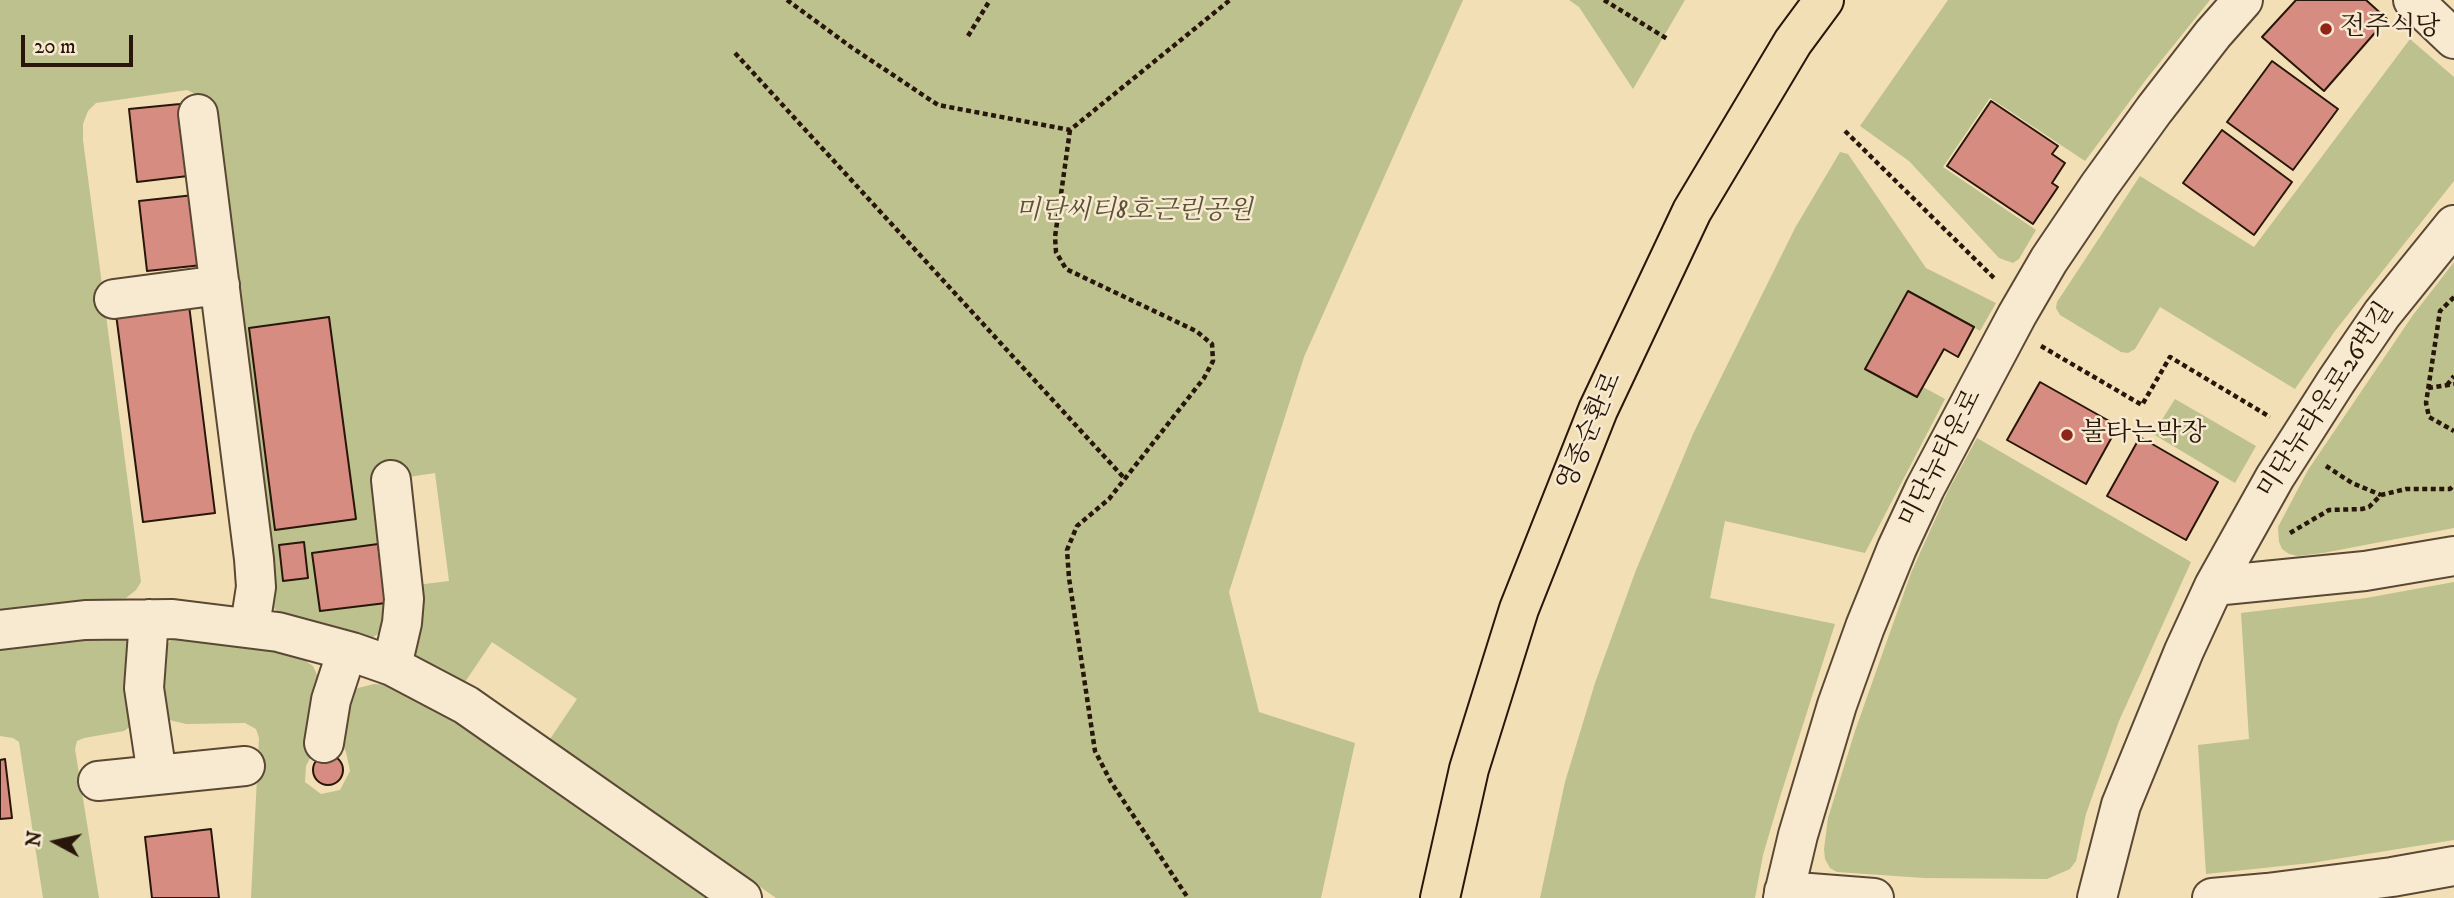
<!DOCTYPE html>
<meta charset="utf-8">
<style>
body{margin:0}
#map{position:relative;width:2454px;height:898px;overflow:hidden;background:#f3dfb6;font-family:"IM FELL DW Pica",serif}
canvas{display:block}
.north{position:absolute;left:21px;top:807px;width:70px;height:70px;-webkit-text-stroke:5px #f7ead0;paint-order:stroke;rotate:278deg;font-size:19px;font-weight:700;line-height:28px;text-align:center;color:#271609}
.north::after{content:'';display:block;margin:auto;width:24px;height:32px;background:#271609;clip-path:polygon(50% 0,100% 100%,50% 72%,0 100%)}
.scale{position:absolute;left:21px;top:35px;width:112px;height:32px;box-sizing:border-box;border:4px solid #271609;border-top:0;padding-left:9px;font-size:21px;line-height:24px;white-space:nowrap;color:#271609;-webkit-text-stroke:5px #f7ead0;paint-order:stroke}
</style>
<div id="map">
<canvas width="2454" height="898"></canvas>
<div class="north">N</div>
<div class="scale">20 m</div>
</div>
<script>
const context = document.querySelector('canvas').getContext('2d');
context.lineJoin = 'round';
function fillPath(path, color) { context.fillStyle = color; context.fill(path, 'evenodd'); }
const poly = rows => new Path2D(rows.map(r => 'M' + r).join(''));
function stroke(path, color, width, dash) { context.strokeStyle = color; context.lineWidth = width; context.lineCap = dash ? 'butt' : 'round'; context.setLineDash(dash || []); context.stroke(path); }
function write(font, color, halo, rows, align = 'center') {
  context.font = font + ' "IM FELL DW Pica","Noto Serif KR",serif'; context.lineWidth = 5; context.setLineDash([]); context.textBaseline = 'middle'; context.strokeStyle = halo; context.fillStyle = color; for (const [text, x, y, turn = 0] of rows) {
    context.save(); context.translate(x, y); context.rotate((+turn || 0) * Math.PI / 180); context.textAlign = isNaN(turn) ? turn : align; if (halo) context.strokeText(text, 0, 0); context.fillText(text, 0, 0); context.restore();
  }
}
fillPath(poly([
 [0,0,1463,0,1304,357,1229,592,1259,712,1355,743,1321,898,776,898,550,739,577,699,492,642,465,682,422,664,415,654,413,638,416,585,449,581,435,473,402,478,394,580,382,631,372,638,359,638,280,614,273,607,269,595,204,103,197,95,187,90,96,103,88,111,83,124,83,140,141,582,136,590,126,598,0,614],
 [1569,0,1685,0,1633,89,1579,7],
 [1948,0,2210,0,2148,77,2085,161,1990,98,1943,167,2036,230,2019,259,2013,263,1999,258,1909,161,1860,126],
 [2410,39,2454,77,2454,181,2335,331,2295,389,2160,307,2135,349,2128,353,2121,352,2060,315,2056,308,2057,302,2140,176,2254,247],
 [1840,152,1848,154,1926,268,1996,303,1980,331,1908,291,1866,368,1917,397,1923,387,1945,399,1865,553,1725,521,1710,598,1835,624,1780,797,1763,855,1755,898,1540,898,1565,782,1595,683,1636,570,1693,434,1795,228],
 [2454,262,2454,528,2323,553,2298,556,2289,554,2282,549,2279,542,2278,527,2308,470,2413,315],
 [2175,399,2256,446,2235,483,2153,434],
 [1977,438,2191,562,2119,721,2086,814,2076,861,2070,869,2047,879,1924,878,1837,872,1830,868,1825,859,1824,849,1828,818,1855,731,1911,573,1948,491],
 [2454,582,2454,840,2311,863,2206,874,2198,745,2249,739,2241,613,2366,598],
 [118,634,133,644,131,726,124,731,84,738,77,741,75,749,99,898,43,898,19,742,13,738,0,736,0,648],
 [182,635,292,652,313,666,319,679,312,754,306,766,305,782,321,794,340,790,350,771,346,752,339,738,347,696,358,688,374,684,391,685,422,699,471,730,715,898,251,898,259,738,256,729,245,723,186,724,165,719,160,654,169,642]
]), '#bcc18d');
const building = poly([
 [2296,0,2366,0,2387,19,2324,91,2262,37,2296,0],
 [2272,61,2338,109,2293,170,2227,122,2272,61],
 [1991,101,2058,146,2052,154,2065,163,2052,183,2058,187,2033,224,1947,166,1991,101],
 [180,104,188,176,137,182,129,109,180,104],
 [2222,130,2292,182,2254,235,2183,183,2222,130],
 [194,195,202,265,147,271,139,201,194,195],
 [1908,291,1974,327,1958,357,1944,349,1917,397,1865,369,1908,291],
 [189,305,215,513,143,522,116,314,189,305],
 [329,317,356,519,275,530,249,328,329,317],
 [2040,382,2118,426,2086,484,2007,440,2040,382],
 [2140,437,2218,482,2186,540,2107,496,2140,437],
 [304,542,308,578,283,581,279,545,304,542],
 [378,544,386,603,320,611,312,553,378,544],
 '313 770a15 15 0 1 1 30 0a15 15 0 1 1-30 0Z',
 [5,759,12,818,0,819,0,760,5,759],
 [211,829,219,898,152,898,145,837,211,829]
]);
fillPath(building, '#d68c81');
stroke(building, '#271609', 2);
const minor = poly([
 [2413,0,2454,39],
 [198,114,254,559,256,587,252,613,247,628],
 [114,299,220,285],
 [391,480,404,599,402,623,392,666],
 [2214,586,2365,571,2454,556],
 [149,619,144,688,157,775],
 [0,630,85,620,173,619,278,632,352,652,392,666,466,705,742,898],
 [324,743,331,700,347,651],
 [98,781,245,766],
 [1784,891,1874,898],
 [1783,898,1798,835,1837,705,1865,627,1897,548,1925,488,2017,315,2049,260,2099,186,2154,110,2213,34,2243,0],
 [2097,898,2121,805,2184,651,2214,586,2275,477,2337,380,2382,314,2454,225],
 [2212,898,2267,893,2392,877,2454,866]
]);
const major = poly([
 [1440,898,1469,769,1519,609,1598,410,1692,211,1793,42,1824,0]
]);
stroke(minor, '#5a4834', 42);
stroke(major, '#271609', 42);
stroke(poly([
 [787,0,851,47,938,105,1070,130,1230,0],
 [1604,0,1669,40],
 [968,36,990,0],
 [735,53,1125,479],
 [1070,130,1055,237,1056,252,1066,269,1196,331,1212,344,1213,361,1204,378,1109,499,1077,526,1067,550,1069,578,1095,751,1111,782,1188,898],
 [1845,131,1994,278],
 [2454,297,2440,311,2426,403,2429,417,2454,431],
 [2041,346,2142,405,2170,357,2270,417],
 [2447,385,2454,376],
 [2428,388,2454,384],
 [2326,466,2352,483,2381,495],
 [2290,533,2329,510,2362,509,2369,507,2381,495,2406,489,2450,489,2454,485]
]), '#271609', 4.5, [5, 3.5]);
stroke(minor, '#f7ead0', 38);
stroke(major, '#f3dfb6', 38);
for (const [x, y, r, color] of [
 [2326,29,7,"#8f2418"],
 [2067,435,7,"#8f2418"]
]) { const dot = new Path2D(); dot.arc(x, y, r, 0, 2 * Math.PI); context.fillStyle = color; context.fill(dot); stroke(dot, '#f7ead0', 2.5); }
write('26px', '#271609', '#f7ead0', [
 ["전주식당",2340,29],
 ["불타는막장",2081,435]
], 'left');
write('italic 26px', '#5b5237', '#f7ead0', [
 ["미단씨티8호근린공원",1134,213]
]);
write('26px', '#271609', '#f7ead0', [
 ["미단뉴타운로26번길",2327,401,-57],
 ["영종순환로",1591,432,-67],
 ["미단뉴타운로",1942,459,-63]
]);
</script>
